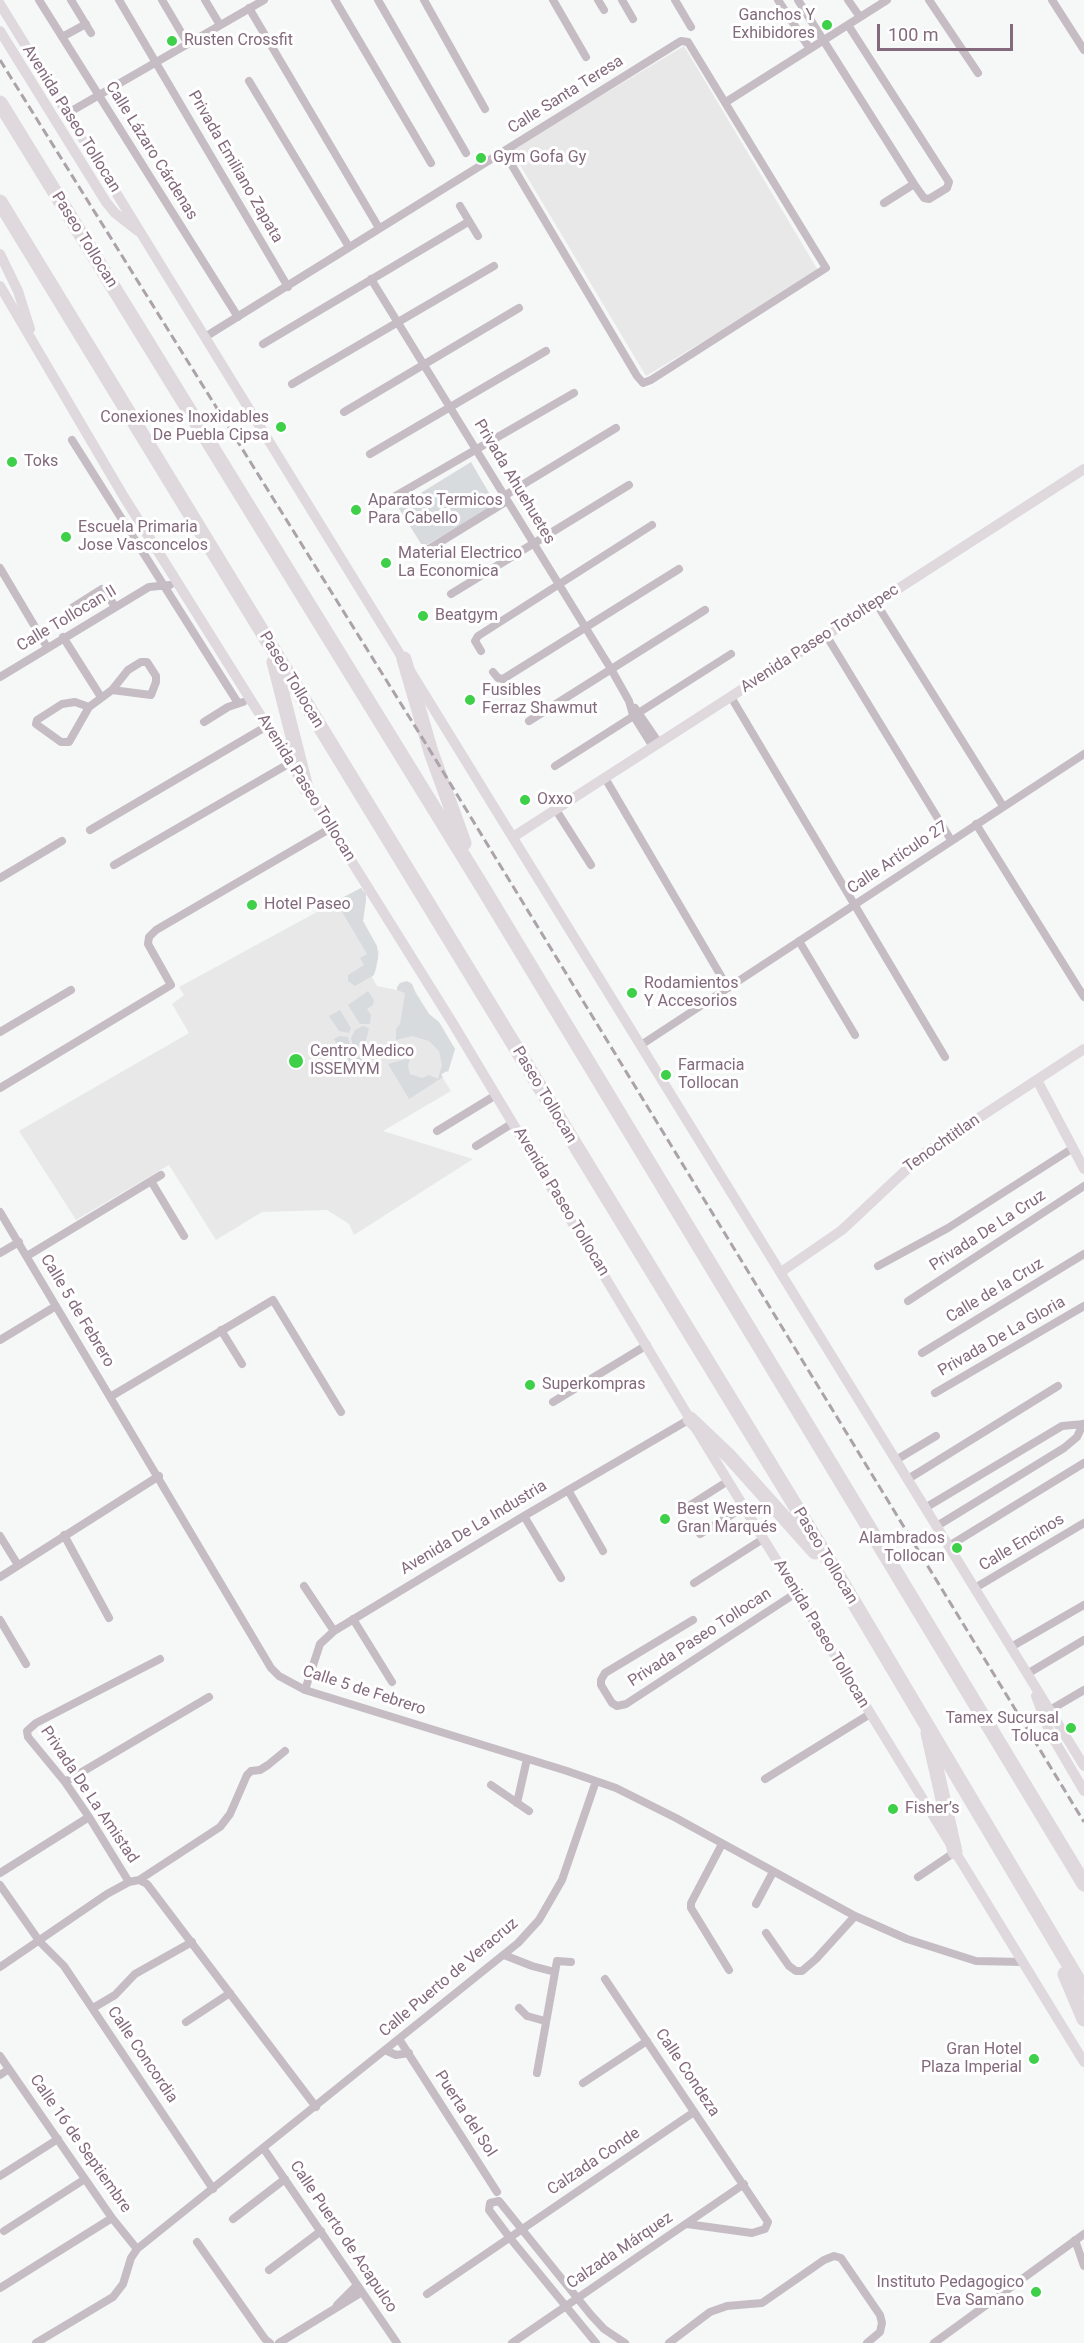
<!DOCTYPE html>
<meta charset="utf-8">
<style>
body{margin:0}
#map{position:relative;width:1084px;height:2343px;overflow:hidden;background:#f5f8f7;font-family:Roboto,sans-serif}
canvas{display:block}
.scale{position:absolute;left:877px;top:24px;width:136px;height:27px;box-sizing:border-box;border:3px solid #836a7c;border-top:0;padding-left:8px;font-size:18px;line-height:21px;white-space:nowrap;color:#836a7c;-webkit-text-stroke:4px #fff;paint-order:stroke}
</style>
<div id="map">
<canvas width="1084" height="2343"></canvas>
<div class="scale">100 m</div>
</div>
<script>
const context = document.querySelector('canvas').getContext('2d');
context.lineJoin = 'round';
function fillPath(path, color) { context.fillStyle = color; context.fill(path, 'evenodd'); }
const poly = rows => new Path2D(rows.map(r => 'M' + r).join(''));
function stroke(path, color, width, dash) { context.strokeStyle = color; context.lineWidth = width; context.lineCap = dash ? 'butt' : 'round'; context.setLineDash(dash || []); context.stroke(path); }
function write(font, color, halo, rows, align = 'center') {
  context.font = font + ' Roboto,sans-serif'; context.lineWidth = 6; context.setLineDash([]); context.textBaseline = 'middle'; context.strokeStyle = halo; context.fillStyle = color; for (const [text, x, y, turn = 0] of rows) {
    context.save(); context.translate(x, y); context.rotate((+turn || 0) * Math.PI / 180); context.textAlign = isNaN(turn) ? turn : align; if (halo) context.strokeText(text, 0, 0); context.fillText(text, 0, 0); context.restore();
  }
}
fillPath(poly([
 [684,46,819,272,646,376,511,150],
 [361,888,366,894,366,900,363,921,379,952,376,970,372,977,377,986,397,990,400,983,410,982,429,1014,439,1022,455,1049,448,1072,447,1071,441,1075,451,1091,383,1131,473,1159,354,1235,349,1224,327,1210,262,1212,216,1240,169,1165,76,1220,19,1131,189,1033,172,1004,184,995,179,987]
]), '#e9e8e9');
fillPath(poly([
 [471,462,496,505,423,547,398,507],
 [361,888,366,894,366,900,363,921,377,946,378,958,374,975,355,986,348,981,348,975,364,965,360,958,367,954,338,905,331,908,328,905],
 [407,981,412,984,416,994,429,1014,439,1022,455,1049,448,1072,447,1071,441,1074,443,1077,409,1099,388,1064,410,1058,408,1066,410,1074,422,1078,429,1075,438,1079,442,1065,439,1051,429,1041,412,1036,396,1040,396,1029,400,1024,405,993,397,990,397,987,400,983],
 [368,991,374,1000,373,1005,367,1009,371,1015,370,1024,360,1024,348,1005],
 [340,1010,351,1028,349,1033,339,1031,329,1016],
 [363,1026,369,1028,363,1053,353,1047,351,1038,355,1030],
 [339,1036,348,1037,351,1049,355,1053,363,1056,360,1067,349,1065,334,1039]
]), '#d7dbde');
stroke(poly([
 [39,0,238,317],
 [71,0,91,33],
 [119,0,288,287],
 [162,0,188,44],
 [205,0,220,25],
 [335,0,431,163],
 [378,0,466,153],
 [424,0,485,109],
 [553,0,586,57],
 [598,0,604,10],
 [622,0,633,19],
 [675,0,691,27],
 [778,0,810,49],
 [798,0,914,184,924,198,929,199,947,188,949,182,848,25],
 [848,0,860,17],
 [929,0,978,73],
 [1052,0,1084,50],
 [249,8,379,228],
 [62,37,86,24],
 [249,81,349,247],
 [726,102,887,0],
 [68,113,264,0],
 [884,203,914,184],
 [460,206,478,236],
 [371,279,611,669,629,701,633,715,653,747],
 [205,337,681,41,688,42,826,268,651,380,643,383,637,376,504,152],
 [263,344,468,222],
 [292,384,494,266],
 [344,412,519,308],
 [72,440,238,703],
 [370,454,546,351],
 [504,496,616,428],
 [392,498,574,393],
 [424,552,507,501],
 [0,568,47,647],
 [451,594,629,485],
 [876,603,1003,806],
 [72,608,102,589,115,606],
 [826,635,951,840],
 [63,637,101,697],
 [481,651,475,641,478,636,652,525],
 [493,672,498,678,503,679,679,569],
 [0,677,149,587,170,585],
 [731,697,945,1057],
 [89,707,75,702,62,704,37,720,36,724,61,742,69,742,89,707,112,690,128,670,141,662,147,662,156,676,156,682,151,695,112,690],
 [635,708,659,743],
 [529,721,705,610],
 [204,722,228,707,243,702],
 [555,766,731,654],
 [605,778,728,988],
 [556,810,591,865],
 [976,824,1084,997],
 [90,830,267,726],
 [114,865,290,763],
 [0,878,62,841],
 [799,941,855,1035],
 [0,1032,71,990],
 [641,1045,1084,754],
 [0,1088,171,985,148,944,149,937,156,930,331,828],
 [437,1131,496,1095],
 [476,1146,513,1123],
 [151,1181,184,1236],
 [0,1212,271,1668,279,1676,305,1690,567,1771,616,1788,676,1818,855,1916,907,1939,976,1961,1023,1962],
 [0,1253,19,1242],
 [27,1256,161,1175],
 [878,1266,948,1228,1073,1148],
 [908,1301,1084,1186],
 [221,1330,242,1364],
 [0,1340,56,1306],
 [922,1353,1084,1254],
 [935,1393,1084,1306],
 [110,1397,273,1300,341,1412],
 [553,1402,647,1345],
 [896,1460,936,1436],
 [908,1479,1058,1386],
 [568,1490,603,1551],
 [925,1508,1062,1426,1084,1424],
 [684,1509,728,1481],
 [524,1516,561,1578],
 [937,1526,1064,1448,1077,1437,1083,1424],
 [700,1534,744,1507],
 [64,1535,109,1618],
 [0,1536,18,1565],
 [949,1546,1084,1463],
 [0,1577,159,1476],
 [694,1583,763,1539],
 [304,1586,334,1631],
 [975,1588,1084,1523],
 [353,1619,392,1682],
 [0,1620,26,1664],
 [693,1620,605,1673,601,1680,601,1685,612,1703,617,1706,626,1704,796,1593],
 [1011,1647,1084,1605],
 [1027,1674,1084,1640],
 [305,1690,320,1644,334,1631,524,1516,690,1419],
 [1050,1710,1084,1690],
 [765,1779,870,1714],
 [65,1782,209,1697],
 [491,1785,529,1811],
 [517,1803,527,1759],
 [722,1844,691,1903,691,1908,729,1970],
 [0,1873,89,1817],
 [918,1877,955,1852],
 [139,1880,220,1827,230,1814,247,1775,251,1771,260,1770,268,1765,285,1751],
 [129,1882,89,1817,65,1782,28,1737,27,1731,36,1723,160,1659],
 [0,1885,40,1942,64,1966,213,2189],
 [756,1904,773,1872],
 [766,1933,789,1966,796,1971,802,1971,816,1959,855,1916],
 [504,1955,532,1966,555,1972],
 [0,1967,107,1894,129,1882,139,1880,147,1884,316,2107],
 [605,1979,768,2222,765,2229,752,2233,687,2224],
 [93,2008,115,1995,135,1974,192,1942],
 [519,2008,527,2016,545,2021],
 [186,2022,230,1993],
 [399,2039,497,2192],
 [385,2050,396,2055,409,2053],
 [0,2056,112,2218,137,2249],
 [537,2073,557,1961,571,1962],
 [0,2075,9,2069],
 [583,2083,647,2041],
 [264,2149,397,2343],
 [0,2176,58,2139],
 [233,2219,285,2179],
 [4,2231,85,2179],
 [1075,2240,1084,2266],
 [197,2242,265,2339,270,2343],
 [269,2270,321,2231],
 [0,2288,112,2218],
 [427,2294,694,2112],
 [337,2305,357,2285],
 [36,2343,113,2297,123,2284,131,2258,137,2249,518,1943,539,1920,562,1880,596,1781],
 [279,2343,362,2292],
 [512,2343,744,2184],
 [596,2343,510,2238,489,2210,490,2203,499,2201,591,2315,604,2329,625,2343],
 [669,2343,710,2312,727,2306,762,2303,824,2260,834,2256,841,2258,880,2315,882,2323,880,2332,867,2343],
 [934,2343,1084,2234]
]), '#c5bdc3', 8);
stroke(poly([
 [0,4,1084,1766],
 [0,31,106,202,115,213,138,231],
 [0,254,18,291,30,329],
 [0,286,124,497,452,1022,690,1419,1084,2062],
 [513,837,1084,469],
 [1037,1080,1084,1169],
 [781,1272,842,1230,922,1155,1084,1049],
 [1036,1696,1050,1733,1084,1791]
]), '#dfd8dc', 10);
stroke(poly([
 [0,103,483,888,1084,1884],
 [0,202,840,1579,1084,1990],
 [404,659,431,752,464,843],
 [274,662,306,788],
 [690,1419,729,1456,815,1552],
 [928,1733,955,1852],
 [1065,1974,1084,2019]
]), '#dfd8dc', 15);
stroke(poly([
 [0,60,431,752,1084,1822]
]), '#aca2a9', 3, [9, 4.5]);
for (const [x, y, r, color] of [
 [827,25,6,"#3dd048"],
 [172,41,6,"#3dd048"],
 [481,158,6,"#3dd048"],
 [281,427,6,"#3dd048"],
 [12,462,6,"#3dd048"],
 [356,510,6,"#3dd048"],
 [66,537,6,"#3dd048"],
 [386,563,6,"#3dd048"],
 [423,616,6,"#3dd048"],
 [470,700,6,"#3dd048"],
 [525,800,6,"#3dd048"],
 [252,905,6,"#3dd048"],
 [632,993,6,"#3dd048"],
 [296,1061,8,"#3dd048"],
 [666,1075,6,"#3dd048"],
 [530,1385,6,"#3dd048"],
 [665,1519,6,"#3dd048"],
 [957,1548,6,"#3dd048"],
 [1071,1728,6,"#3dd048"],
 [893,1809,6,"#3dd048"],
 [1034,2059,6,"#3dd048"],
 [1036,2292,6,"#3dd048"]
]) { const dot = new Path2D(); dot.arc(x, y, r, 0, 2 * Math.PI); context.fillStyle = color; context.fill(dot); stroke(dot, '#fff', 2); }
write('16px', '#836a7c', '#fff', [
 ["Ganchos Y",815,16,"right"],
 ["Exhibidores",815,34,"right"],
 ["Rusten Crossfit",184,41],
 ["Gym Gofa Gy",493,158],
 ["Conexiones Inoxidables",269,418,"right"],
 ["De Puebla Cipsa",269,436,"right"],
 ["Toks",24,462],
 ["Aparatos Termicos",368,501],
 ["Para Cabello",368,519],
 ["Escuela Primaria",78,528],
 ["Jose Vasconcelos",78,546],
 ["Material Electrico",398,554],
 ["La Economica",398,572],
 ["Beatgym",435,616],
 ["Fusibles",482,691],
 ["Ferraz Shawmut",482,709],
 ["Oxxo",537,800],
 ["Hotel Paseo",264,905],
 ["Rodamientos",644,984],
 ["Y Accesorios",644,1002],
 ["Centro Medico",310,1052],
 ["ISSEMYM",310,1070],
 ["Farmacia",678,1066],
 ["Tollocan",678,1084],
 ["Superkompras",542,1385],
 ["Best Western",677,1510],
 ["Gran Marqués",677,1528],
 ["Alambrados",945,1539,"right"],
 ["Tollocan",945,1557,"right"],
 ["Tamex Sucursal",1059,1719,"right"],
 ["Toluca",1059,1737,"right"],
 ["Fisher’s",905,1809],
 ["Gran Hotel",1022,2050,"right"],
 ["Plaza Imperial",1022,2068,"right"],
 ["Instituto Pedagogico",1024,2283,"right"],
 ["Eva Samano",1024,2301,"right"]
], 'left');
write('16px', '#836a7c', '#fff', [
 ["Calle Santa Teresa",566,95,-32],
 ["Avenida Paseo Tollocan",71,119,58],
 ["Calle Lázaro Cárdenas",151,151,58],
 ["Privada Emiliano Zapata",235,167,60],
 ["Paseo Tollocan",84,240,58],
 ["Privada Ahuehuetes",514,482,59],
 ["Calle Tollocan II",67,619,-31],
 ["Avenida Paseo Totoltepec",820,639,-33],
 ["Paseo Tollocan",291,680,59],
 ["Avenida Paseo Tollocan",306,788,58],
 ["Calle Artículo 27",898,858,-34],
 ["Paseo Tollocan",544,1095,59],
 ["Tenochtitlan",942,1144,-35],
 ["Avenida Paseo Tollocan",561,1202,59],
 ["Privada De La Cruz",988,1231,-33],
 ["Calle de la Cruz",995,1291,-31],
 ["Calle 5 de Febrero",77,1311,59],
 ["Privada De La Gloria",1002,1337,-30],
 ["Avenida De La Industria",474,1528,-31],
 ["Calle Encinos",1022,1543,-31],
 ["Paseo Tollocan",825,1556,59],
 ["Avenida Paseo Tollocan",821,1634,59],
 ["Privada Paseo Tollocan",700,1638,-33],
 ["Calle 5 de Febrero",364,1691,18],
 ["Privada De La Amistad",89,1795,56],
 ["Calle Puerto de Veracruz",449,1978,-40],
 ["Calle Concordia",142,2055,56],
 ["Calle Condeza",687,2073,56],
 ["Puerta del Sol",465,2114,57],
 ["Calle 16 de Septiembre",80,2144,55],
 ["Calzada Conde",594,2162,-34],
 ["Calle Puerto de Acapulco",343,2237,56],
 ["Calzada Márquez",620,2251,-34]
]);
</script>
